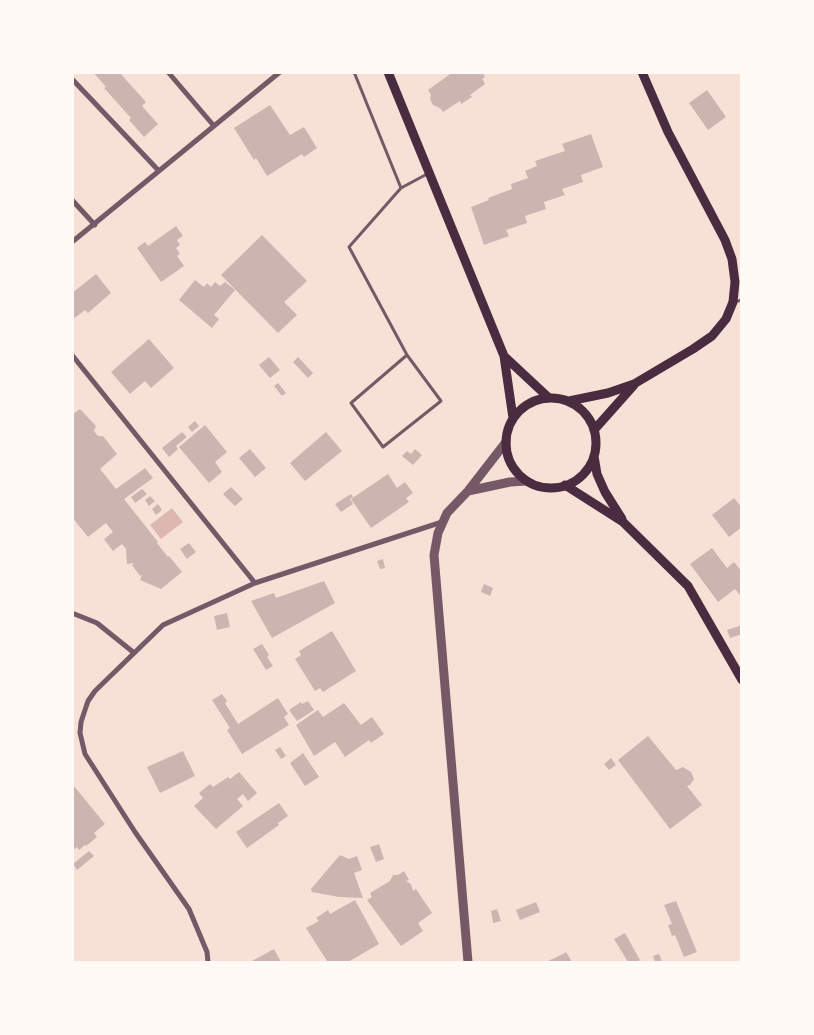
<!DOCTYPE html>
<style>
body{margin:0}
#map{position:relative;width:814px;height:1035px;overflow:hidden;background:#f7e1d7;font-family:"Playfair Display",serif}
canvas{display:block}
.frame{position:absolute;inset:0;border:74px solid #fffaf5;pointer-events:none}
</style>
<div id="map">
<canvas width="814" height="1035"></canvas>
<div class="frame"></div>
</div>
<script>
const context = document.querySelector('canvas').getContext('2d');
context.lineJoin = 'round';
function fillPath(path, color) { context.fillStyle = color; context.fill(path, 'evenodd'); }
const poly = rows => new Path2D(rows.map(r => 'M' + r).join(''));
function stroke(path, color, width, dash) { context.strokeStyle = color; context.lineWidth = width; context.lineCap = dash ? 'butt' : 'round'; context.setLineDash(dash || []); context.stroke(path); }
fillPath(poly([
 [172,508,183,522,161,539,150,525]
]), '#dcb8b0');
fillPath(poly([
 [93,72,119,72,146,102,142,106,158,124,144,137,129,120,131,118,104,88,106,87],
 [453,72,483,72,485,78,482,78,485,84,470,95,472,97,461,104,460,101,443,112,440,108,433,105,430,99,431,95,428,90],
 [707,90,726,117,708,130,689,103],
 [270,105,290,135,304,127,317,148,304,157,302,154,267,176,256,158,254,160,234,128],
 [591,134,603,167,581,175,583,182,562,189,565,195,544,202,546,209,525,216,527,223,506,230,509,236,484,245,471,207,489,200,488,198,512,189,511,184,528,178,525,171,537,166,535,161,565,151,562,144],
 [176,226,183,236,177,240,180,245,176,248,180,254,177,256,184,266,161,282,137,248,145,242,148,246],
 [262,235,307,281,284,302,297,315,278,333,221,275],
 [96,274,111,293,88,313,85,310,72,320,72,293],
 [195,280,204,287,207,283,211,287,215,282,220,286,225,282,235,290,214,315,219,319,212,328,179,300],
 [149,339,174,368,151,388,145,381,130,394,111,372],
 [269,357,280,370,270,378,259,365],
 [298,357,313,373,308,378,293,362],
 [278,383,286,393,282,396,274,386],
 [80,409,96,426,94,431,98,436,103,436,117,454,100,469,116,489,145,468,153,478,124,499,158,542,157,543,168,557,169,556,182,572,161,589,140,580,142,574,140,576,132,565,134,563,127,564,126,549,122,544,113,551,104,539,113,532,106,523,88,537,72,517,72,415],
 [195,421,199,426,192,432,188,427],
 [205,425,227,452,215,462,222,472,209,483,179,447],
 [182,432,187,437,176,446,178,449,169,457,162,448],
 [326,432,342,451,305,481,290,463],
 [250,449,266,468,255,477,239,458],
 [415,449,422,455,413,465,402,456,407,451,411,454],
 [388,474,397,488,405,482,413,493,406,498,409,502,371,528,351,499],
 [231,487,243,499,235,506,223,494],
 [142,489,147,494,135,503,131,497],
 [351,494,353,497,350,499,353,504,341,512,335,504],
 [150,496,155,501,149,506,145,500],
 [734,498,742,508,742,527,729,537,712,515],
 [158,504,162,510,156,515,152,509],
 [189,543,196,552,187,559,180,549],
 [712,548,727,568,734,562,742,572,742,594,740,595,735,589,718,602,690,564],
 [383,559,385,568,380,569,377,561],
 [324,581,335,603,272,638,251,601,274,593,276,598],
 [484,584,493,588,490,596,481,592],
 [227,613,230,627,217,630,214,616],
 [742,625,742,634,730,638,727,630],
 [332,631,356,671,323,692,320,688,315,691,295,659,301,655,299,651],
 [262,644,269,655,267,657,273,666,266,670,253,649],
 [222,694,227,701,225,703,238,724,278,698,288,714,284,717,289,725,242,754,227,730,230,728,212,700],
 [308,701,314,710,297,721,289,710,301,702,302,704],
 [344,703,361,725,372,717,384,734,371,743,369,740,345,757,335,742,314,756,296,725,318,710,323,717],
 [648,736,676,770,683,767,691,772,694,779,690,785,687,786,702,805,670,829,618,760],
 [280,747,286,756,281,759,275,750],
 [183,751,195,776,160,793,147,767],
 [303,753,319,777,305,786,290,763],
 [611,758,616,765,609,770,604,764],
 [239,772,257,793,248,801,243,794,237,799,243,806,216,829,194,806,203,798,199,793,210,784,213,787,228,777,230,779],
 [74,786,105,824,94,833,97,837,86,846,85,845,79,850,77,847,72,851,72,788],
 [279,803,288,816,278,823,279,825,247,848,236,832],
 [379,844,384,859,376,862,370,847],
 [89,851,94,856,77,870,73,864],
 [340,855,349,859,357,856,362,870,354,873,363,898,339,897,312,892,311,889],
 [404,871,409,880,406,881,411,884,413,891,416,889,432,913,418,923,423,931,401,946,367,900,372,897,370,893,390,881,393,875,398,875],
 [355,900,379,944,348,962,324,962,327,961,306,928,319,921,316,918,328,910,330,914],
 [676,901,697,952,684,957,675,935,672,936,668,925,672,924,664,905],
 [536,902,540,912,520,920,516,910],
 [497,909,501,921,493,923,491,911],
 [625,933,640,960,637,962,628,962,614,939],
 [274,949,281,962,253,962,252,961],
 [566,952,572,962,546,962,563,954],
 [659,954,662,961,655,962,653,956]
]), '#ccb4b1');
stroke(poly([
 [354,72,401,188,429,173],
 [401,188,349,247,407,355,351,403,383,447,441,401,407,355],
 [734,302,742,300]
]), '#755966', 3);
stroke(poly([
 [168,72,214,126],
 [72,79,159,171],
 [72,200,95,225],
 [72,242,280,72],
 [72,355,255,583],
 [72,613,97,623,133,652],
 [208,962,207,952,189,909,135,832,85,754,80,733,81,722,88,701,95,691,163,625,255,583,442,522]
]), '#755966', 5);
stroke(poly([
 [468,491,510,482,527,481],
 [468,962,434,555,438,533,447,513,468,491,506,442]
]), '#755966', 9);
stroke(poly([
 [388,72,504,356,513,418],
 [504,356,549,398],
 '506 443a45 45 0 1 1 90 0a45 45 0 1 1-90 0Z',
 [569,401,608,393,634,384,693,349,712,336,726,319,733,302,735,282,732,259,725,240,668,132,642,72],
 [594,430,634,385],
 [594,456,597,474,605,492,622,519],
 [565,485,623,522,688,586,742,680]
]), '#4a2c40', 9);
</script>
